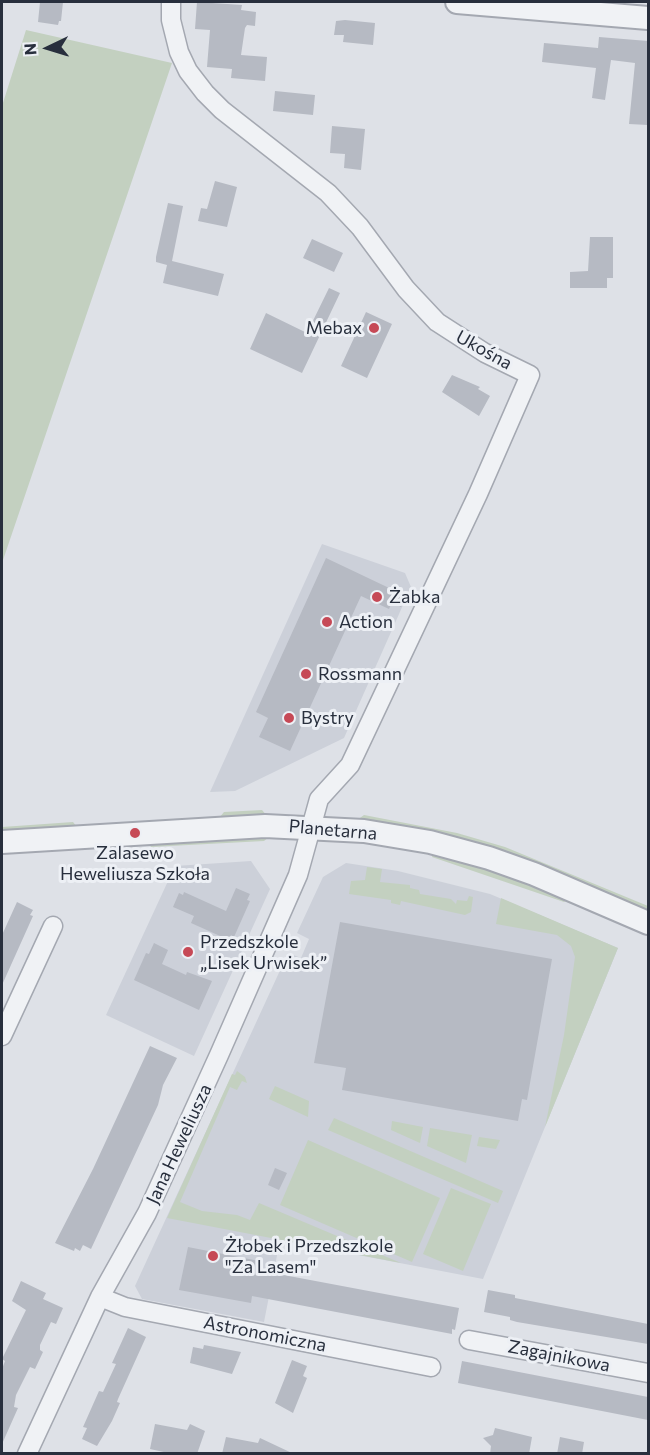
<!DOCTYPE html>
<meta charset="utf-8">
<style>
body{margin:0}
#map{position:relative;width:650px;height:1455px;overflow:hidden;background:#dee1e7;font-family:Commissioner,sans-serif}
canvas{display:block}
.frame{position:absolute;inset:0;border:3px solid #282f3d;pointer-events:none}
.north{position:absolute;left:18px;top:18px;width:60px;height:60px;-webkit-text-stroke:4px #edf0f5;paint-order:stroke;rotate:266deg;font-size:16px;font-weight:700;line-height:24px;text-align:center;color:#282f3d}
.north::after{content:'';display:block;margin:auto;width:21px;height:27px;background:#282f3d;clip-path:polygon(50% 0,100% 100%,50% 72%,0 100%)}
</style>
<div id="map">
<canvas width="650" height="1455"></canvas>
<div class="frame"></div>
<div class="north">N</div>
</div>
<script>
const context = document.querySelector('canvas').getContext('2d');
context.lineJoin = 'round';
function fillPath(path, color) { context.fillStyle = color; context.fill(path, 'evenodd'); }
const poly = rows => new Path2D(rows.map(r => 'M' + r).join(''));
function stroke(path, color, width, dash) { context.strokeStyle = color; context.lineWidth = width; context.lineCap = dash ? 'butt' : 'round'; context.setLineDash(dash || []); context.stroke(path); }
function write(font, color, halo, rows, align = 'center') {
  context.font = font + ' Commissioner,sans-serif'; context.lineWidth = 6; context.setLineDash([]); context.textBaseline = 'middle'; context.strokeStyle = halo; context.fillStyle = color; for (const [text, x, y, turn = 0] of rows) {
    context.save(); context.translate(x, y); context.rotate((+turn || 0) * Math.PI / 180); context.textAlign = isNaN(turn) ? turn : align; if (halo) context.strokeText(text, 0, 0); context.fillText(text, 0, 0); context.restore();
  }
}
fillPath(poly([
 [322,544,405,573,411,587,344,738,235,791,210,792],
 [251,861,270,889,194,1056,106,1015,175,866],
 [346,863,398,871,490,894,618,948,483,1279,280,1240,264,1322,142,1299,135,1286,288,953,301,958,309,939,297,933,323,877]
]), '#ccd0d9');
fillPath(poly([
 [26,30,172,63,2,563,2,106],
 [262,810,268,817,219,818,224,812],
 [364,815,457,833,505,847,648,906,648,913,357,820],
 [73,822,77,827,2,833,2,827],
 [269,837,264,841,151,847,147,841],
 [433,852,501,870,567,900,564,902,432,857],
 [367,867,382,869,380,882,410,885,410,888,419,890,420,894,451,899,456,904,457,900,467,901,469,896,473,897,471,912,465,915,401,901,400,905,391,903,391,900,349,894,351,881,365,880],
 [501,898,618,948,545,1127,564,1035,575,957,571,946,557,935,496,924],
 [237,1071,245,1077,247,1083,242,1081,237,1090,230,1087,180,1202,202,1211,237,1215,250,1220,259,1203,401,1263,167,1218,232,1074,235,1075],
 [275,1086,309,1101,308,1117,269,1099],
 [334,1118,503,1191,498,1203,328,1130],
 [392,1121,423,1127,420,1143,391,1130],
 [430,1128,472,1135,466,1163,427,1146],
 [479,1137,500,1140,496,1149,477,1146],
 [308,1140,440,1198,412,1262,280,1205],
 [451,1188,491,1204,463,1271,423,1254]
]), '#c3d0c0');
fillPath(poly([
 [40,2,63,2,61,21,59,21,58,25,38,22],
 [197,2,242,5,241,10,256,12,255,26,247,25,245,28,241,55,267,57,265,81,231,78,232,69,207,67,210,30,195,29],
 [345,20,375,23,373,45,343,42,344,35,334,35,336,21],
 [599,37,648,41,648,125,629,124,635,63,611,60,605,100,592,98,596,68,542,62,544,43,598,48],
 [275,91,315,95,313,115,273,111],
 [332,126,365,129,361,170,344,168,345,154,330,153],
 [215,181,237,187,227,227,198,221,201,208,207,209],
 [168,203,183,206,172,261,224,274,218,296,163,283,167,265,156,262,156,257],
 [590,237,613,237,613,278,607,278,607,288,570,288,570,272,588,271],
 [312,239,343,253,334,272,303,258],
 [329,288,340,293,302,373,250,349,266,313,307,333],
 [366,312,392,324,367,378,341,366],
 [452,375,480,387,478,389,490,396,479,416,442,392],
 [326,558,406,596,401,607,392,602,389,609,361,596,290,751,259,737,268,718,256,712],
 [236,888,250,894,247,900,250,901,234,937,231,935,229,940,191,923,194,916,173,907,179,893,183,895,184,892,226,911],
 [17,902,33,910,30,915,33,916,2,985,2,935],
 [340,922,552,959,527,1100,522,1099,518,1121,342,1090,346,1068,314,1063],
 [154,943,168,950,162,964,186,975,187,972,212,981,199,1010,134,980,146,953,149,954],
 [150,1046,177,1058,163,1085,158,1105,91,1249,83,1245,80,1251,75,1248,74,1251,55,1243,93,1169],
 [275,1168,287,1173,279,1190,268,1185],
 [188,1247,259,1261,257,1270,459,1308,455,1330,452,1329,452,1334,252,1296,251,1303,179,1290],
 [21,1281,46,1293,43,1299,63,1308,56,1324,51,1322,40,1345,40,1350,43,1352,35,1369,30,1367,16,1395,14,1407,18,1408,2,1444,2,1369,5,1361,2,1359,26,1310,12,1301],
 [488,1290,515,1295,515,1298,648,1324,648,1344,517,1322,510,1320,510,1317,484,1312],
 [128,1328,146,1337,118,1399,117,1402,120,1403,112,1421,97,1446,82,1439,87,1428,83,1427,99,1391,103,1392,116,1364,112,1363],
 [204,1345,241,1352,232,1374,190,1363,193,1347,203,1349],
 [292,1360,307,1366,303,1376,307,1378,293,1413,275,1403],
 [462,1361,648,1397,648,1420,458,1383],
 [155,1424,187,1430,190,1424,205,1431,197,1454,173,1454,150,1449],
 [495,1428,532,1437,529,1454,490,1454,491,1446,483,1438,493,1435],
 [226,1437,258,1443,260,1438,294,1454,222,1454],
 [560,1437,584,1442,582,1454,557,1454]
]), '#b6bac3');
const minor = poly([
 [2,1036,53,926],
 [100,1297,125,1307,431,1367],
 [469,1340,648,1373],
 [27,1454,100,1297,147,1213,219,1055,298,875,319,799,350,765,478,494,530,375,485,353,437,322,406,289,360,227,328,193,222,110,205,93,188,71,179,52,171,20,171,2]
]);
const tertiary = poly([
 [457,2,648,18],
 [2,842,265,826,364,831,430,842,489,858,534,874,648,923]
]);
stroke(minor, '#a4a8b1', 21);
stroke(tertiary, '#a4a8b1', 26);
stroke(minor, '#f0f2f5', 18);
stroke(tertiary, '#f0f2f5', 22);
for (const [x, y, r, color] of [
 [374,328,6,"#c64956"],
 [377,597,6,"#c64956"],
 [327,622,6,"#c64956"],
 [306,674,6,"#c64956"],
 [289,718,6,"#c64956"],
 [135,833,6,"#c64956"],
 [188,952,6,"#c64956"],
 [213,1256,6,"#c64956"]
]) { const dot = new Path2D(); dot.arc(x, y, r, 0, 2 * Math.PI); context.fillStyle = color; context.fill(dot); stroke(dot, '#edf0f5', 2); }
write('18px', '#282f3d', '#edf0f5', [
 ["Mebax",362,328,"right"],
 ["Żabka",389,597],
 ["Action",339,622],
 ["Rossmann",318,674],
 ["Bystry",301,718],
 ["Zalasewo",135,853,"center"],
 ["Heweliusza Szkoła",135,874,"center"],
 ["Przedszkole",200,942],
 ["„Lisek Urwisek”",200,963],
 ["Żłobek i Przedszkole",225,1246],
 ["\"Za Lasem\"",225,1267]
], 'left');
write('18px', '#282f3d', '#edf0f5', [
 ["Ukośna",484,350,29],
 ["Planetarna",333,830,5],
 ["Jana Heweliusza",179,1144,-65],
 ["Astronomiczna",265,1334,11],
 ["Zagajnikowa",559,1356,11]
]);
</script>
